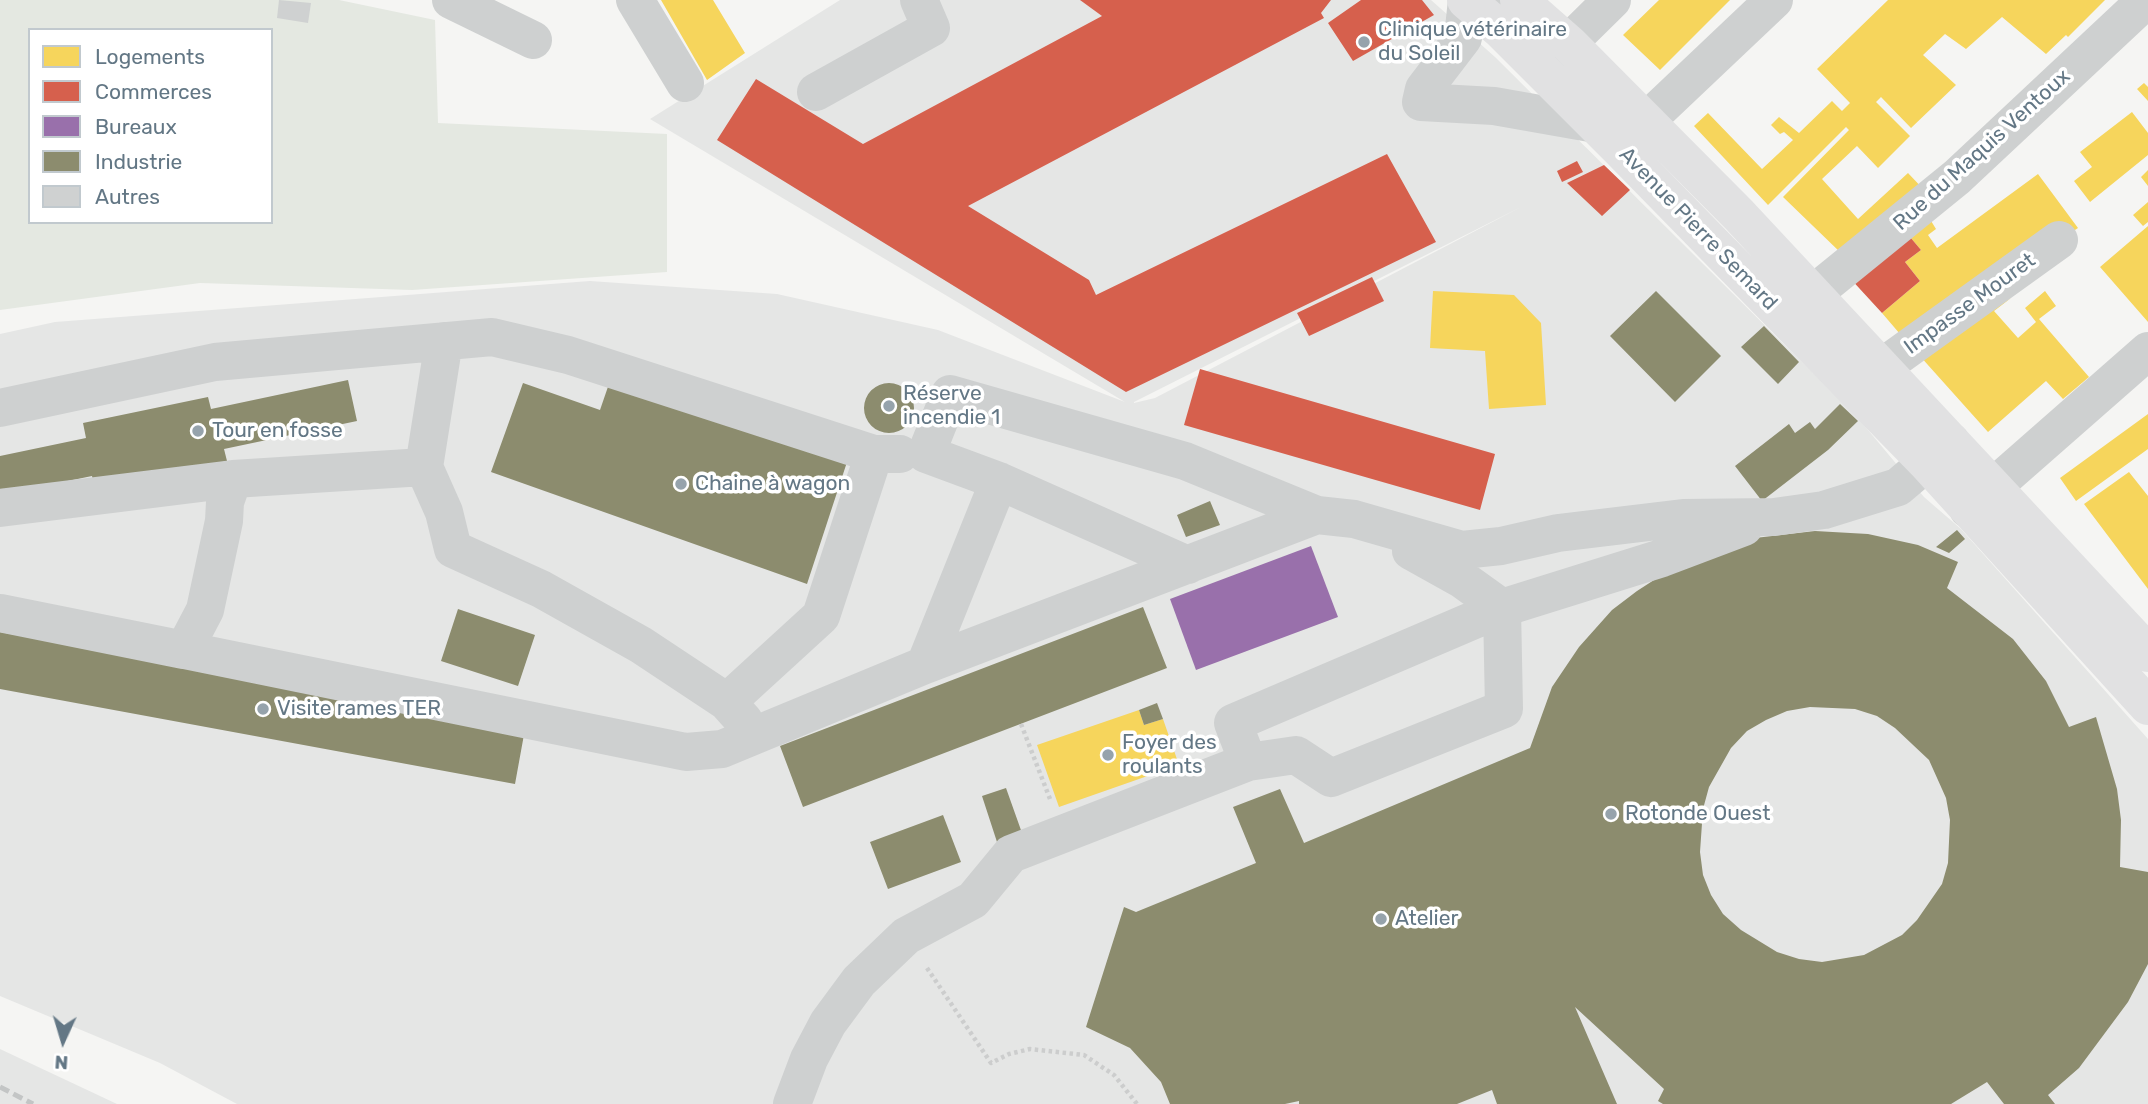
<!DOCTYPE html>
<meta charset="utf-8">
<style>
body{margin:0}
#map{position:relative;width:2148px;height:1104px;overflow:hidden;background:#f5f5f3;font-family:Rubik,sans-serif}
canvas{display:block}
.legend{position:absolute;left:28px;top:28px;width:245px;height:196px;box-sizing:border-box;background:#fff;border:2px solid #c1c9ce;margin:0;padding:9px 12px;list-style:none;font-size:21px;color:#637785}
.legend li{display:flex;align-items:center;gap:14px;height:35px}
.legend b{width:35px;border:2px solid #c1c9ce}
.north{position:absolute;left:28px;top:1006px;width:70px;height:70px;-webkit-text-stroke:5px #fff;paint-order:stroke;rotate:184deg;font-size:19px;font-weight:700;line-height:28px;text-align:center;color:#637785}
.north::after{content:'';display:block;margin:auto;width:24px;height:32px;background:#637785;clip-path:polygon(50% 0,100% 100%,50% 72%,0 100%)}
</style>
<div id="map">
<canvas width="2148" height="1104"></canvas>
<ul class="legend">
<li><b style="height:19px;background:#f6d55c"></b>Logements</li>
<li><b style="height:19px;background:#d6604d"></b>Commerces</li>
<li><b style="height:19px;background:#9970ab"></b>Bureaux</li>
<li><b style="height:19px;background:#8c8c6e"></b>Industrie</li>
<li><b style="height:19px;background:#cfd1d1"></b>Autres</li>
</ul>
<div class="north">N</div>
</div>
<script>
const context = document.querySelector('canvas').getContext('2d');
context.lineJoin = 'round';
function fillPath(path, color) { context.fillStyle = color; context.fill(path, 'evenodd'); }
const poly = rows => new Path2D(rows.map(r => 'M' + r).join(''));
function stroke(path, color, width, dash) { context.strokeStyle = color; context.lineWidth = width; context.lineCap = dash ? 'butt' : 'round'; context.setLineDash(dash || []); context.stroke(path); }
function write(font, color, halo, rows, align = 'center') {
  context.font = font + ' Rubik,sans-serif'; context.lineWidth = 7; context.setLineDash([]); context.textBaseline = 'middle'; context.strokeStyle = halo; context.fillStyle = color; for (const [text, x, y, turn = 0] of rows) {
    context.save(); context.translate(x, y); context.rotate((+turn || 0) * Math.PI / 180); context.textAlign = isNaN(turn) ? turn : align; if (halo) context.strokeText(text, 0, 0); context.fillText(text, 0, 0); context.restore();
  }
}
fillPath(poly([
 [840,0,1431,0,1495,57,1858,418,1924,497,1961,529,2148,739,2148,1104,237,1104,160,1063,0,996,0,334,55,322,590,281,777,294,938,330,1125,402,650,119],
 [1521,207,1155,398,1134,403,1134,402],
 [0,1049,117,1104,0,1104]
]), '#e5e6e5');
fillPath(poly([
 [0,0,339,0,435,20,438,123,667,134,667,272,412,290,200,283,0,310],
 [30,30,271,30,271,222,30,222]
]), '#e4e8e1');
fillPath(poly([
 [661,0,713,0,745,53,707,80],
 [1659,0,1730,0,1660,70,1623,35],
 [1888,0,2105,0,2068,37,2066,35,2046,54,2002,17,1966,49,1945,34,1923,55,1956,85,1911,128,1881,97,1876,102,1910,136,1878,168,1857,146,1822,179,1858,219,1908,173,1927,193,1842,254,1783,197,1849,130,1846,127,1768,205,1694,126,1708,113,1762,169,1793,140,1784,132,1780,134,1771,125,1779,117,1799,133,1832,101,1842,111,1850,103,1817,69],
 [2144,83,2148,87,2148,101,2137,89],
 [2132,112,2148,133,2148,155,2090,202,2074,181,2092,167,2080,152],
 [2148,170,2148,186,2141,177],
 [2038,174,2078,228,1906,341,1882,313,1920,281,1905,262,1921,250,1905,231,1928,216,1936,229,1928,235,1937,248],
 [2148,202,2148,222,2143,226,2133,215],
 [2148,226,2148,322,2100,267],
 [1433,291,1514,295,1541,323,1546,405,1489,409,1485,351,1430,348],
 [2045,291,2056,306,2039,319,2089,377,2063,399,2046,381,1988,432,1919,355,2011,298,1994,311,2018,338,2036,322,2025,308],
 [2148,414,2148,449,2076,501,2060,478],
 [2129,472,2148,496,2148,589,2084,504],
 [1139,710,1144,725,1163,719,1179,765,1059,807,1037,745]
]), '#f6d55c');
fillPath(poly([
 [1080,0,1331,0,1321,13,1324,18,968,206,1089,280,1096,295,1387,154,1436,242,1126,392,717,140,756,79,863,144,1102,16],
 [1361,0,1422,0,1434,15,1353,61,1328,23],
 [1577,161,1583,172,1562,182,1557,171],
 [1604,165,1630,190,1602,216,1567,183],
 [1905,231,1921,250,1905,262,1920,281,1882,313,1848,276],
 [1372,277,1384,301,1309,336,1297,313],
 [1200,369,1495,454,1480,510,1184,425]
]), '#d6604d');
fillPath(poly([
 [1311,546,1338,617,1196,670,1170,599]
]), '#9970ab');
fillPath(poly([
 [1656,291,1721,356,1675,402,1610,336],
 [1764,326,1799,362,1778,384,1741,347],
 [611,378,847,462,807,584,491,472,523,383,600,410],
 [348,380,357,421,224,449,227,461,95,489,92,476,0,495,0,456,86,438,83,423,208,397,211,409],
 '864 408a25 25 0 1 1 50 0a25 25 0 1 1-50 0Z',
 [1840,404,1858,421,1828,450,1762,501,1735,466,1789,424,1795,433,1810,422,1815,429],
 [1210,501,1220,525,1186,537,1177,515],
 [1957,530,1965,539,1949,553,1936,547],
 [1815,531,1868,534,1918,545,1958,562,1947,588,2013,639,2046,681,2069,727,2096,717,2117,789,2121,820,2120,867,2148,872,2148,964,2128,1002,2079,1068,2048,1095,2055,1104,2004,1104,1987,1082,1951,1104,1663,1104,1658,1101,1664,1089,1575,1007,1617,1104,1497,1104,1492,1090,1457,1104,1299,1104,1299,1101,1285,1104,1170,1104,1161,1082,1130,1048,1086,1027,1124,907,1136,912,1256,863,1233,807,1280,789,1304,843,1530,748,1552,687,1579,647,1612,610,1637,591,1668,571,1755,538],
 [1810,707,1855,709,1877,716,1895,728,1929,760,1946,798,1950,820,1948,863,1942,884,1917,920,1902,935,1864,955,1822,962,1799,959,1777,952,1741,930,1723,914,1711,895,1703,875,1700,852,1703,809,1709,787,1731,748,1747,731,1766,720,1787,711],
 [1143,607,1167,668,803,807,780,746],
 [458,609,535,635,518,686,441,661],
 [0,632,525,729,515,784,0,689],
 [1157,703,1163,719,1144,725,1139,710],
 [1006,788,1022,833,997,842,982,796],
 [943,815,961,862,888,889,870,842]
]), '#8c8c6e');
fillPath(poly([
 [279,0,311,3,308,23,277,18]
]), '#cfd1d1');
stroke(poly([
 [1021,724,1050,799],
 [927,968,991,1063,1009,1054,1030,1049,1084,1055,1114,1075,1137,1104]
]), '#cccdcd', 4.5, [3.5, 3.5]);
stroke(poly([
 [451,0,533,40],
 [635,0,685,83],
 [1467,0,1463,38,1424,89,1421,102,1494,106,1596,124],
 [1497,0,1539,40],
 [1544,67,1612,0],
 [816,92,931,28,919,0],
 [1623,143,1774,0],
 [1813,294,1957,177,2146,0],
 [1881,368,2059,240],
 [0,408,215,362,492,337,568,355,874,454],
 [424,467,444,512,453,549,541,589,641,645,727,702],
 [999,481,1188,565],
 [0,508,233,479,424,467,444,341],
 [1968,509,2148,351],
 [1411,551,1463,580,1502,608],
 [1502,608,1233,723,1248,762,1296,755,1331,778,1504,709,1502,608,1662,558,1744,527],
 [0,613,184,650,205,610,224,521,225,502,233,479],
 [184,650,686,752,722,749,925,665,1317,515,1354,519,1462,550,1501,546,1558,533,1683,518,1774,517,1824,510,1898,487,1951,442],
 [925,665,999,481,926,454,950,394,1185,461,1317,515],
 [744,721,727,702,821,616,874,454,900,454],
 [792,1104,809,1059,828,1023,859,981,906,936,973,900,1011,854,1248,762]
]), '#ced0d0', 38);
stroke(poly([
 [1466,0,1501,30,1619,148,1927,463,2148,706],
 [1519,0,1569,44,1739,215,2148,653]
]), '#e1e1e2', 38);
stroke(poly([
 [0,1087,33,1104]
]), '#c3c5c5', 5, [10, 5]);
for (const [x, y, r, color] of [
 [1364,42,7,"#96a3ac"],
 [889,406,7,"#96a3ac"],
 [198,431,7,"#96a3ac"],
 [681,484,7,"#96a3ac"],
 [263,709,7,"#96a3ac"],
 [1108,755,7,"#96a3ac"],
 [1611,814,7,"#96a3ac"],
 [1381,919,7,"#96a3ac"]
]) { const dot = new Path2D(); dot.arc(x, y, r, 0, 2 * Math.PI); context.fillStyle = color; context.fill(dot); stroke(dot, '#fff', 2.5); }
write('21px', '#637785', '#fff', [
 ["Clinique vétérinaire",1378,30],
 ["du Soleil",1378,54],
 ["Réserve",903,394],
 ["incendie 1",903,418],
 ["Tour en fosse",212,431],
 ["Chaine à wagon",695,484],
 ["Visite rames TER",277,709],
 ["Foyer des",1122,743],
 ["roulants",1122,767],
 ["Rotonde Ouest",1625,814],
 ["Atelier",1395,919]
], 'left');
write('21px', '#637785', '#fff', [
 ["Rue du Maquis Ventoux",1982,150,-42],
 ["Avenue Pierre Semard",1698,229,46],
 ["Impasse Mouret",1970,304,-36]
]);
</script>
